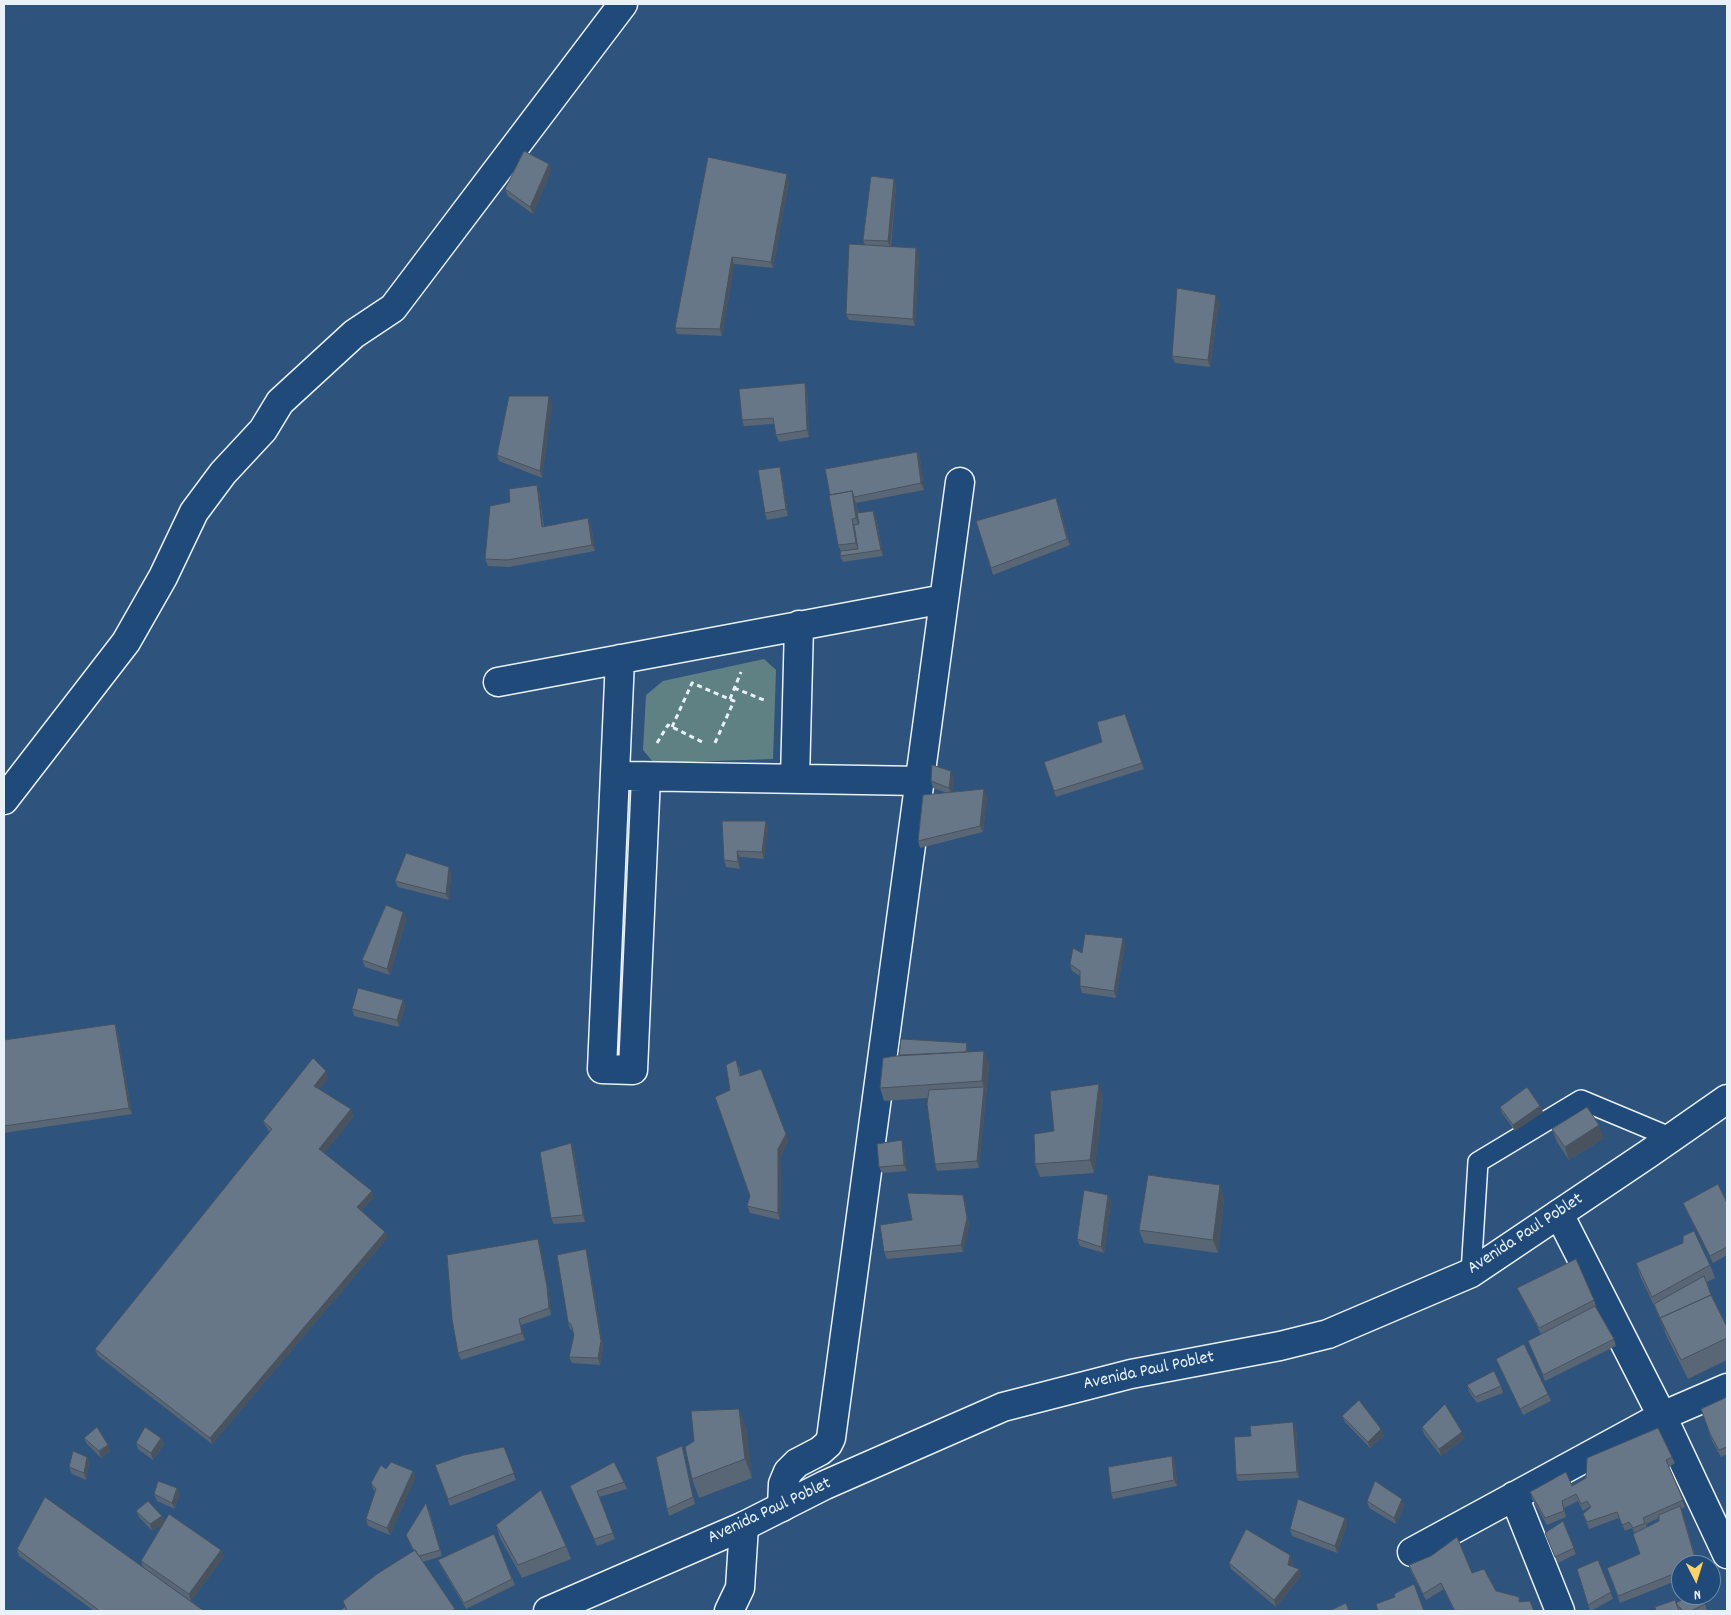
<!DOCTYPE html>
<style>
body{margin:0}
#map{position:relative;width:1731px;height:1615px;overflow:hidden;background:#2e537d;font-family:Dekko,sans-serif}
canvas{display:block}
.frame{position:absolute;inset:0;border:5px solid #e8f1f8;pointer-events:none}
.north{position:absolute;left:1671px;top:1555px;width:50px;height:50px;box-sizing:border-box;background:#1f4a7a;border:1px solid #6f8dac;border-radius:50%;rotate:175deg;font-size:14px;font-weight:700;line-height:20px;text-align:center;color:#e8f1f8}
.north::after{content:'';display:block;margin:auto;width:18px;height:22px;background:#ffd166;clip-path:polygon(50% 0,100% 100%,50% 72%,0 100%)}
</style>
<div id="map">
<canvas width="1731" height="1615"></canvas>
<div class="frame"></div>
<div class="north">N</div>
</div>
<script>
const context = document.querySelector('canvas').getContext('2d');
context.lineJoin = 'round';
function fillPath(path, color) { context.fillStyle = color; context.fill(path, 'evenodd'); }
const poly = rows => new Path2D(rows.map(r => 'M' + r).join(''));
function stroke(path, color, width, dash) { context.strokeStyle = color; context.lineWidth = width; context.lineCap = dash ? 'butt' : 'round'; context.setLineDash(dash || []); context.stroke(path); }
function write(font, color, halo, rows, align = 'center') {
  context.font = font + ' Dekko,sans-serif'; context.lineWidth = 4; context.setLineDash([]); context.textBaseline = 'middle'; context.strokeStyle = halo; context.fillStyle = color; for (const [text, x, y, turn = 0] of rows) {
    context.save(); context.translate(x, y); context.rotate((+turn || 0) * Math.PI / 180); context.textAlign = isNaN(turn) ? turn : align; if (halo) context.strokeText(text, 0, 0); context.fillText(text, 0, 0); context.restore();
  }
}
fillPath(poly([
 [764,659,776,670,773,759,654,763,643,750,646,695,663,681]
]), '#608184');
const lane = poly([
 [1471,1273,1478,1162,1581,1100,1672,1138]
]);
const street = poly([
 [620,659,602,1069,633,1070,646,777],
 [498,682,944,599],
 [629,776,920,781],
 [795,779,799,625],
 [4,800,126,642,163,577,194,512,223,473,263,430,280,402,354,334,393,308,623,4],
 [1559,1214,1662,1416,1727,1554],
 [1514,1496,1560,1611],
 [782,1507,783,1484,788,1472,797,1463,820,1451,828,1444,831,1438,960,482],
 [1412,1552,1662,1416,1727,1388],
 [729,1611,740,1588,744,1526]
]);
const secondary = poly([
 [548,1611,744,1526,825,1485,1003,1407,1131,1374,1280,1346,1328,1334,1471,1273,1648,1154,1727,1099]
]);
stroke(lane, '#e8f1f8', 22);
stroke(street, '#e8f1f8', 31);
stroke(secondary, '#e8f1f8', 31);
stroke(poly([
 [734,688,764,700],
 [730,699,741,672],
 [672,727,692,683,734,701,714,745],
 [657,743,668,725,704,743]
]), '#e8f1f8', 3, [5, 4]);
stroke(lane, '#1f4a7a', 19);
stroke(street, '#1f4a7a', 28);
stroke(secondary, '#1f4a7a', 28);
fillPath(poly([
 [551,170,533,214,508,196,505,189],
 [894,179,896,186,891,247,916,248,919,255,915,326,849,320,846,314,865,245,863,240],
 [789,181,773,268,734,264,722,336,677,334,675,328],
 [1219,302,1210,367,1175,363,1172,356],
 [807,390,809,437,779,442,776,435,774,424,744,426,742,420],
 [552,403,542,478,499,461,497,455],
 [917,452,920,458,924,490,856,503,858,513,873,511,876,517,883,556,843,562,840,556,841,551,838,545,829,495],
 [782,474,788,516,767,520,765,513],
 [539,491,544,527,591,525,595,551,509,567,488,566,485,559,510,502],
 [1059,505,1070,545,993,575,976,521],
 [1125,714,1144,769,1056,797,1044,762,1102,742],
 [954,778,952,792,987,796,983,832,920,848,918,841,947,793,933,788,931,781],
 [768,827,764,859,740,857,740,869,726,867,724,860],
 [451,873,449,900,398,887,395,881],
 [403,912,406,919,390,975,365,967,362,960],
 [1125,944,1116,998,1082,993,1080,986,1080,976,1072,971,1070,964,1082,953],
 [403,1000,405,1007,399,1027,354,1016,352,1009],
 [115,1024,117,1030,132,1114,4,1133,4,1040],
 [969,1050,969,1052,989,1064,979,1168,937,1171,935,1164,928,1098,884,1101,880,1088],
 [739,1066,741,1076,788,1141,781,1156,780,1220,750,1213,747,1206,750,1196,730,1090],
 [328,1078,319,1089,354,1116,324,1153,374,1197,361,1211,385,1232,387,1238,212,1444,98,1356,95,1349,270,1132,266,1127,263,1121],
 [1103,1097,1094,1173,1040,1177,1035,1164,1054,1131],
 [1540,1106,1543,1112,1515,1131,1502,1113,1500,1107],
 [1552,1129,1604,1138,1569,1160,1557,1142],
 [904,1147,907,1171,882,1173,879,1167],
 [574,1150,585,1222,554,1224,551,1218],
 [1108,1195,1111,1201,1104,1253,1080,1246,1077,1239],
 [1224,1198,1218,1253,1144,1243,1139,1230],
 [965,1201,969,1225,963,1252,887,1259,884,1252,912,1220],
 [1683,1203,1727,1203,1727,1255,1713,1263,1686,1210],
 [540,1245,549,1294,551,1315,521,1325,525,1340,461,1360,458,1353],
 [588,1256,603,1347,600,1365,572,1363,569,1357,574,1335,572,1330,570,1329,568,1322],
 [1636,1263,1710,1265,1715,1278,1707,1282,1711,1295,1727,1327,1727,1360,1688,1379,1667,1337,1656,1310,1640,1276],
 [1517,1288,1594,1300,1596,1306,1596,1307,1614,1339,1616,1346,1545,1381,1528,1341,1541,1334,1520,1294],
 [1496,1359,1548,1394,1551,1401,1523,1415,1499,1365],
 [1467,1385,1501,1386,1503,1393,1477,1403,1469,1392],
 [1727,1397,1727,1454,1721,1457,1712,1441,1701,1409],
 [739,1409,746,1428,752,1478,699,1498,692,1479,694,1441],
 [1342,1416,1384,1435,1370,1448,1345,1422],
 [1422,1427,1465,1438,1441,1456,1424,1434],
 [1296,1428,1299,1478,1238,1481,1236,1475,1251,1436],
 [84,1438,108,1445,110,1451,101,1458,87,1444],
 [161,1438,164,1444,153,1460,138,1449,136,1443],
 [504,1447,516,1480,450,1506,435,1465],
 [684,1453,695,1504,669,1516,667,1509],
 [87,1457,89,1463,86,1480,72,1474,69,1467],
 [1672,1457,1675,1463,1669,1467,1685,1507,1681,1509,1698,1565,1681,1565,1681,1579,1620,1603,1607,1568,1640,1554,1635,1534,1632,1528,1625,1531,1619,1518,1589,1529,1583,1514,1590,1508,1589,1507,1583,1511,1578,1501,1564,1508,1566,1517,1547,1525,1532,1499,1530,1492,1572,1486],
 [1659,1518,1659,1521,1647,1528,1646,1524],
 [1175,1462,1177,1486,1113,1499,1111,1493],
 [386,1469,413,1471,415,1478,390,1535,368,1526,366,1519,375,1492,373,1489,371,1483],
 [624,1482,627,1489,599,1497,615,1539,597,1546,570,1486],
 [177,1488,179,1495,175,1509,157,1501,154,1494],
 [1367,1501,1404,1506,1396,1524,1369,1508],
 [429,1510,442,1556,423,1562,456,1611,340,1611,414,1551,406,1535],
 [136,1511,164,1522,224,1556,191,1601,144,1568,204,1611,94,1611,19,1556,17,1549,143,1567,141,1561,163,1524,152,1531,139,1517],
 [1345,1518,1347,1525,1337,1553,1292,1536,1290,1529],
 [1563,1521,1576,1554,1558,1563,1545,1533],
 [496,1525,566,1546,571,1559,522,1578,500,1538],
 [494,1534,515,1585,466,1609,441,1566,438,1560],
 [1598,1560,1613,1599,1591,1611,1590,1611,1588,1605],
 [1293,1561,1292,1566,1299,1569,1301,1576,1276,1607,1231,1569,1229,1563],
 [1409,1565,1472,1573,1496,1591,1519,1597,1520,1602,1534,1611,1454,1611,1444,1589,1426,1600,1411,1572],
 [1676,1603,1705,1604,1707,1611,1680,1611,1678,1610]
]), '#596675');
fillPath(poly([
 [549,164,551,170,533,214,530,207],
 [787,174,789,181,773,268,771,262],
 [894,179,896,186,890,248,888,241],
 [916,248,919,255,915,326,913,319],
 [732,257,734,264,722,336,720,329],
 [1216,295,1219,302,1210,367,1208,360],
 [805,383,807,390,809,437,807,430],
 [549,396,552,403,542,478,540,471],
 [917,452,920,458,924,490,921,483],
 [780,467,782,474,788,516,786,509],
 [537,485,539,491,544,534,542,527],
 [852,491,856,504,861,531,856,518],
 [1056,498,1059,505,1070,545,1067,539],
 [873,511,876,517,883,556,881,550],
 [588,518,591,525,595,551,592,545],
 [852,519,856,532,859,553,856,543],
 [951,771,954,778,952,795,949,788],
 [984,789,987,796,983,832,980,826],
 [766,821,768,827,764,859,762,852],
 [737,851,740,857,740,869,738,862],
 [449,867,451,873,449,900,446,894],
 [403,912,406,919,390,975,387,969],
 [1123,938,1125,944,1116,998,1114,991],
 [403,1000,405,1007,399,1027,397,1020],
 [115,1024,117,1030,132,1114,129,1108],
 [967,1043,969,1050,969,1066,966,1059],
 [984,1051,989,1064,979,1168,977,1161,984,1087,982,1081],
 [326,1071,328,1078,316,1093,314,1086],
 [1099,1084,1103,1097,1094,1173,1090,1160],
 [1540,1106,1543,1112,1515,1131,1513,1125],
 [351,1109,354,1116,322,1156,319,1149],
 [1599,1125,1604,1138,1569,1160,1565,1147],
 [786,1134,788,1141,781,1156,780,1220,778,1213,778,1149],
 [902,1140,904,1147,907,1171,904,1165],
 [571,1143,574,1150,585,1222,583,1215],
 [1220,1185,1224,1198,1218,1253,1213,1240],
 [372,1191,374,1197,359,1213,357,1207],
 [963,1195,965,1201,969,1225,963,1252,961,1245],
 [1108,1195,1111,1201,1104,1253,1101,1247],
 [385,1232,387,1238,212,1444,210,1438],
 [538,1239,540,1245,549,1294,551,1315,549,1308],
 [586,1249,588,1256,603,1347,600,1365,598,1358],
 [519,1319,521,1325,525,1340,522,1333],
 [739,1409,746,1428,752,1478,745,1459],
 [1293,1422,1296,1428,1299,1478,1297,1472],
 [1381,1429,1384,1435,1370,1448,1368,1442],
 [1462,1432,1465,1438,1441,1456,1439,1449],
 [161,1438,164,1444,153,1460,151,1453],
 [108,1445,110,1451,101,1458,99,1451],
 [682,1446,684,1453,695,1504,693,1497],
 [1172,1456,1175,1462,1177,1486,1174,1480],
 [87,1457,89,1463,86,1480,84,1473],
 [413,1471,415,1478,390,1535,387,1528],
 [177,1488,179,1495,175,1509,172,1503],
 [1402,1499,1404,1506,1396,1524,1394,1518],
 [162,1516,165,1523,152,1531,150,1524],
 [1345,1518,1347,1525,1337,1553,1335,1546],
 [221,1550,224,1556,191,1601,189,1594],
 [1290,1555,1293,1561,1291,1571,1288,1565],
 [1299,1569,1301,1576,1276,1607,1274,1600]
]), '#49535f');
const building = poly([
 [524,151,549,164,530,207,505,189,524,151],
 [708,157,787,174,771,262,732,257,720,329,675,328,708,157],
 [871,176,894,179,888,241,863,240,871,176],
 [849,244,916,248,913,319,846,314,849,244],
 [1177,288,1216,295,1208,360,1172,356,1177,288],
 [805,383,807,430,776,435,773,418,742,420,739,389,805,383],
 [509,396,549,396,540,471,497,455,509,396],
 [917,452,921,483,854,497,852,491,830,495,825,469,917,452],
 [780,467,786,509,765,513,758,470,780,467],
 [537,485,542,527,588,518,592,545,507,560,485,559,490,506,510,502,509,489,537,485],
 [852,491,856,518,852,519,856,543,838,545,829,495,852,491],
 [1056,498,1067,539,991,568,976,521,1056,498],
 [873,511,881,550,840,556,841,551,858,549,854,525,859,524,857,513,873,511],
 [1125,714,1142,763,1054,791,1044,762,1102,742,1097,722,1125,714],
 [932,765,951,771,949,788,931,781,932,765],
 [984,789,980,826,918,841,923,795,984,789],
 [722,821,766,821,762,852,737,851,738,862,724,860,722,821],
 [406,853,449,867,446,894,395,881,406,853],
 [386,905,403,912,387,969,362,960,386,905],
 [1085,934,1123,938,1114,991,1080,986,1080,971,1070,964,1073,948,1082,953,1085,934],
 [358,988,403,1000,397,1020,352,1009,358,988],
 [115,1024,129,1108,4,1126,4,1040,115,1024],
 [901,1039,967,1043,966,1052,899,1055,901,1039],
 [984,1051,982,1081,880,1088,883,1058,896,1056,984,1051],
 [313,1058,326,1071,314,1086,351,1109,319,1149,372,1191,357,1207,385,1232,210,1438,95,1349,272,1129,263,1121,313,1058],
 [736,1060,740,1076,761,1069,786,1134,778,1149,778,1213,747,1206,750,1196,715,1097,730,1090,726,1065,736,1060],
 [1099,1084,1090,1160,1035,1164,1034,1134,1054,1131,1050,1091,1099,1084],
 [984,1087,977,1161,935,1164,927,1104,929,1090,984,1087],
 [1527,1087,1540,1106,1513,1125,1500,1107,1527,1087],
 [1587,1107,1599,1125,1565,1147,1552,1129,1587,1107],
 [902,1140,904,1165,879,1167,877,1144,902,1140],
 [571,1143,583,1215,551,1218,540,1152,571,1143],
 [1148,1175,1220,1185,1213,1240,1139,1230,1148,1175],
 [1718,1184,1727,1203,1727,1247,1710,1256,1683,1203,1718,1184],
 [1084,1190,1108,1195,1101,1247,1077,1239,1084,1190],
 [907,1193,963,1195,967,1218,961,1245,884,1252,880,1225,912,1220,907,1193],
 [1694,1231,1710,1265,1652,1297,1636,1263,1683,1243,1683,1236,1694,1231],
 [538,1239,547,1287,549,1308,519,1319,522,1333,458,1353,452,1319,447,1255,538,1239],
 [586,1249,601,1341,598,1358,569,1357,574,1335,571,1324,568,1322,557,1255,586,1249],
 [1576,1259,1594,1300,1539,1328,1517,1288,1576,1259],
 [1704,1276,1711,1295,1660,1318,1665,1330,1654,1304,1704,1276],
 [1711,1295,1727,1327,1727,1338,1681,1360,1660,1318,1711,1295],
 [1595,1306,1614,1339,1543,1375,1528,1341,1595,1306],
 [1524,1344,1548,1394,1520,1409,1496,1359,1524,1344],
 [1494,1371,1501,1386,1475,1397,1467,1385,1494,1371],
 [1727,1397,1727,1447,1719,1450,1710,1434,1701,1409,1727,1397],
 [1359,1400,1381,1429,1368,1442,1342,1416,1359,1400],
 [1445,1404,1462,1432,1439,1449,1422,1427,1445,1404],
 [739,1409,745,1459,692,1479,685,1447,694,1441,691,1411,739,1409],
 [1293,1422,1297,1472,1236,1475,1234,1437,1251,1436,1250,1426,1293,1422],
 [97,1427,108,1445,99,1451,84,1438,97,1427],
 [145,1427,161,1438,151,1453,136,1443,145,1427],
 [1658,1428,1672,1457,1666,1460,1683,1500,1643,1518,1645,1523,1633,1528,1629,1522,1622,1525,1617,1512,1587,1522,1583,1514,1591,1507,1587,1501,1581,1504,1576,1494,1562,1501,1564,1511,1545,1518,1530,1492,1566,1472,1572,1486,1586,1478,1587,1458,1658,1428],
 [682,1446,693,1497,667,1509,656,1457,682,1446],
 [504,1447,514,1473,448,1499,435,1465,464,1455,504,1447],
 [73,1451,87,1457,84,1473,69,1467,73,1451],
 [1172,1456,1174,1480,1111,1493,1108,1467,1172,1456],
 [391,1462,413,1471,387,1528,366,1519,376,1489,371,1483,381,1465,386,1469,391,1462],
 [614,1462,624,1482,597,1491,613,1533,594,1539,570,1486,614,1462],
 [158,1481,177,1488,172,1503,154,1494,158,1481],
 [1375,1481,1402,1499,1394,1518,1367,1501,1375,1481],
 [541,1490,566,1546,518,1565,496,1525,541,1490],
 [45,1497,204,1611,100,1611,17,1549,45,1497],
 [1298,1499,1345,1518,1335,1546,1290,1529,1298,1499],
 [148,1501,162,1516,150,1524,136,1511,148,1501],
 [426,1503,440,1550,419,1556,415,1550,414,1551,406,1535,426,1503],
 [1680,1506,1697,1565,1681,1565,1681,1571,1618,1596,1607,1568,1640,1554,1633,1534,1659,1521,1659,1515,1680,1506],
 [169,1514,221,1550,189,1594,141,1561,169,1514],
 [1563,1521,1574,1548,1555,1557,1545,1533,1563,1521],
 [1246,1529,1290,1555,1288,1565,1299,1569,1274,1600,1229,1563,1246,1529],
 [494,1534,512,1579,464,1603,438,1560,494,1534],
 [1457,1537,1472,1573,1484,1569,1496,1591,1519,1597,1519,1602,1530,1601,1534,1611,1459,1611,1459,1610,1455,1611,1441,1583,1423,1594,1409,1565,1431,1556,1457,1537],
 [415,1550,455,1609,451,1611,347,1611,343,1601,377,1574,415,1550],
 [1598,1560,1611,1592,1588,1605,1577,1569,1598,1560],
 [1414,1584,1424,1611,1378,1611,1376,1604,1395,1597,1394,1594,1414,1584],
 [1692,1595,1700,1595,1705,1604,1691,1611,1683,1611,1676,1603,1679,1611,1656,1611,1655,1607,1675,1600,1676,1603,1692,1595],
 [1346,1603,1349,1611,1329,1611,1346,1603],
 [345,1607,347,1611,340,1611,345,1607]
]);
fillPath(building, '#687788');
stroke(building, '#49535f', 1);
write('18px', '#e8f1f8', '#1f4a7a', [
 ["Avenida Paul Poblet",1526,1235,-33],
 ["Avenida Paul Poblet",1149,1372,-12],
 ["Avenida Paul Poblet",770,1512,-25]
]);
</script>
